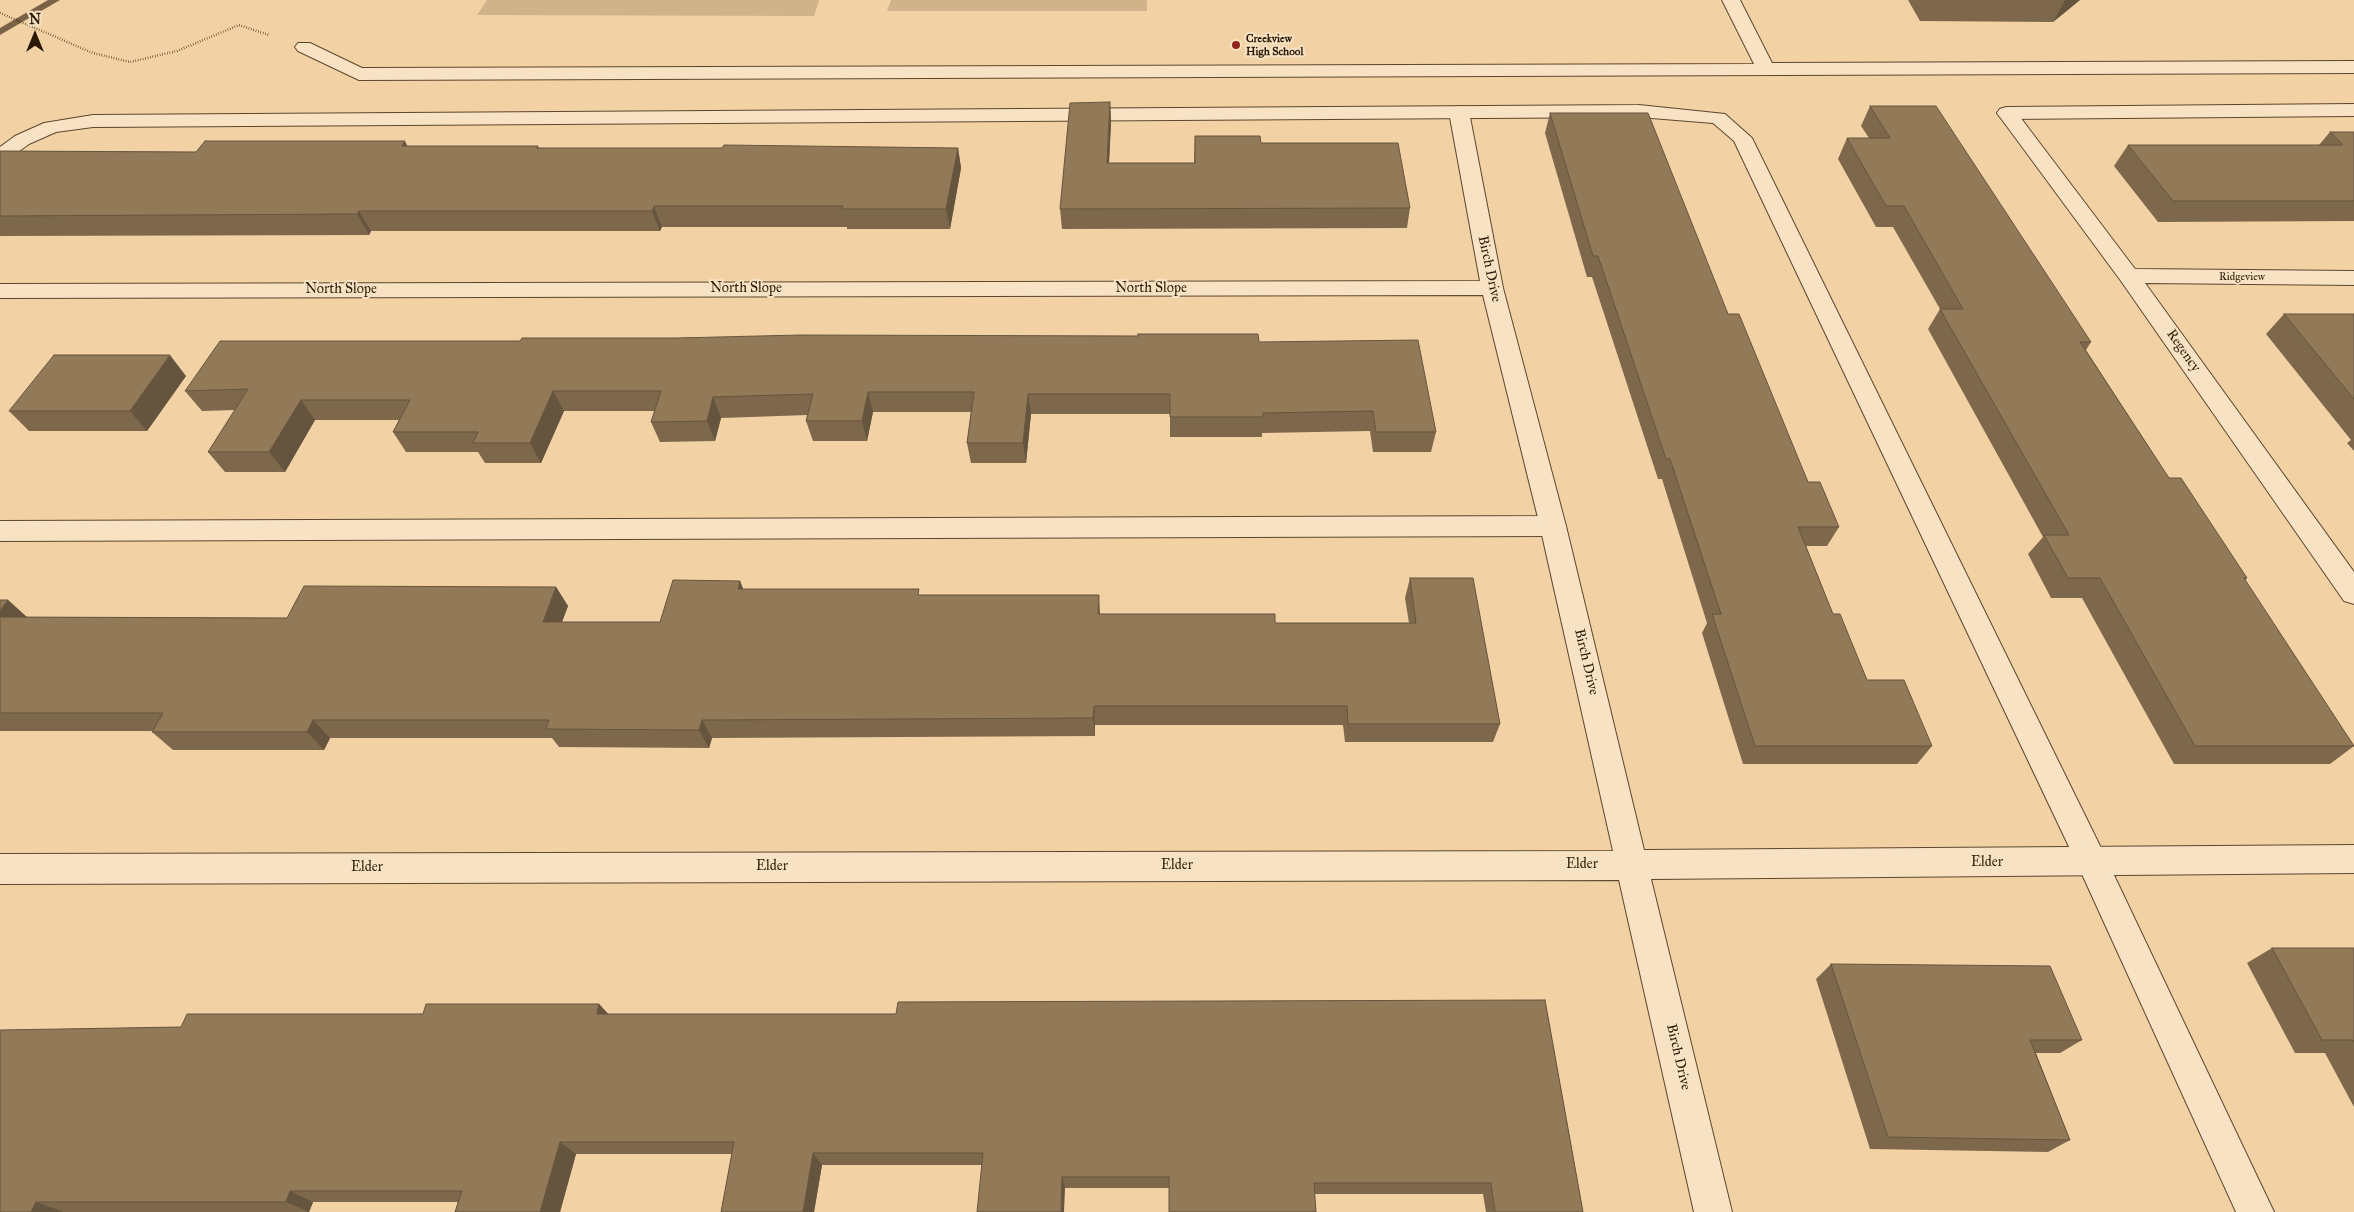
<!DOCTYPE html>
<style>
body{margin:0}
#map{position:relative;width:2354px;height:1212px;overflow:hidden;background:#f2d2a5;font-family:"IM FELL Great Primer",serif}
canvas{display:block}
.north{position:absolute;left:10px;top:10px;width:50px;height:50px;-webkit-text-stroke:4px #f7e2c4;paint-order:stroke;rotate:0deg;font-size:14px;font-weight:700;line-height:20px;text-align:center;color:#2a1905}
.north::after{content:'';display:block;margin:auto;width:18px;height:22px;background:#2a1905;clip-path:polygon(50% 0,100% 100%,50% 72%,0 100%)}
</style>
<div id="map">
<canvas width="2354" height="1212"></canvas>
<div class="north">N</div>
</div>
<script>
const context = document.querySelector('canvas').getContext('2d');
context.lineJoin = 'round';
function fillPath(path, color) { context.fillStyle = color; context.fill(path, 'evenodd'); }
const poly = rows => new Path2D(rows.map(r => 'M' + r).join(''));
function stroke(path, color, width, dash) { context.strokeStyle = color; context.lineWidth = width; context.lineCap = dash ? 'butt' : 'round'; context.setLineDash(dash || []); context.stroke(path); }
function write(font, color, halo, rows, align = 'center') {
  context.font = font + ' "IM FELL Great Primer",serif'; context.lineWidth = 4; context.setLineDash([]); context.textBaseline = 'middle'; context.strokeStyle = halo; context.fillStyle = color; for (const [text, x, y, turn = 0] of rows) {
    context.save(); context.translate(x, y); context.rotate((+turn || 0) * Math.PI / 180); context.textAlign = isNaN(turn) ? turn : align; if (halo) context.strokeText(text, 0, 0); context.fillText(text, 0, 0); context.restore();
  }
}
fillPath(poly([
 [487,0,819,0,814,16,477,15],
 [891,0,1147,0,1147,11,887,11]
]), '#d0b38a');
fillPath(poly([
 [48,0,60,0,0,35,0,28,48,0]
]), '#796245');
const lane = poly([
 [1722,0,1740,0,1772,63,2354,61,2354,73,359,80,298,51,295,47,298,43,310,43,362,68,1754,64,1722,0],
 [2354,104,2354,116,2007,119,2000,117,1997,113,2000,109,2007,107,2354,104],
 [1639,105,1725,114,1752,138,2103,852,2274,1212,2236,1212,2081,872,1734,141,1713,123,1639,117,93,127,56,132,29,144,7,160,0,162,0,147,15,136,44,123,93,115,1639,105],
 [1553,516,1562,519,1566,526,1562,533,1553,536,0,541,0,521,1553,516]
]);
const street = poly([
 [1459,106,1466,108,1469,112,1503,288,1566,526,1644,850,2354,845,2354,873,1651,879,1732,1212,1694,1212,1619,880,0,884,0,854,1613,851,1540,526,1483,295,0,298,0,284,1480,281,1449,112,1452,108,1459,106],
 [2007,107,2014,109,2135,269,2354,271,2354,285,2145,283,2354,572,2354,604,2344,601,2121,281,2000,117,1997,113,2000,109,2007,107]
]);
stroke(lane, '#5c472d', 2);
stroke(street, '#5c472d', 2);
stroke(poly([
 [0,13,93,53,130,62,177,51,239,25,269,35]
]), '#2a1905', 2.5, [0.5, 2]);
fillPath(lane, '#f7e2c4');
fillPath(street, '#f7e2c4');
fillPath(poly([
 [1908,0,2080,0,2053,22,1920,21],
 [1110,102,1111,122,1109,163,1194,163,1195,136,1261,143,1410,208,1407,228,1062,229,1060,209],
 [1870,106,2091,342,2086,350,2169,478,2247,578,2245,581,2354,746,2330,764,2174,764,2082,598,2051,598,2028,554,2043,537,1928,329,1940,309,1893,227,1876,227,1838,159,1847,138,1869,138,1861,126],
 [1550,113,1728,314,1808,482,1839,527,1827,546,1806,546,1833,614,1867,680,1932,746,1917,764,1743,764,1702,633,1707,623,1662,479,1658,479,1592,277,1587,277,1545,133],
 [2330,132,2354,132,2354,221,2158,222,2114,166,2128,145,2319,145],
 [407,146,538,146,539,148,958,148,961,168,950,229,847,229,847,227,662,227,660,231,371,231,369,235,0,236,0,151,196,152],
 [2284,314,2354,314,2354,451,2347,443,2351,440,2266,334],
 [1259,342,1436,432,1431,452,1373,452,1370,431,1262,433,1262,437,1170,437,1170,414,1031,414,1026,463,971,463,967,443,971,412,873,412,867,441,813,441,806,421,808,415,721,418,715,441,660,442,651,422,655,411,564,411,541,463,485,463,478,452,406,452,393,432,399,420,315,420,285,472,225,472,208,452,235,410,202,411,185,391],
 [186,376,147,431,29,431,9,411],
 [1410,578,1500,724,1493,742,1345,742,1343,725,1095,725,1095,736,712,738,709,748,559,747,552,738,330,738,324,750,173,750,152,732,152,731,0,731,0,600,8,600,27,617,287,618,556,587,568,606,562,622,660,622,740,581,743,589,920,595,1100,614,1275,623,1409,623,1405,598],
 [2272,948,2354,948,2354,1107,2325,1053,2295,1053,2247,963],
 [1831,964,2082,1040,2060,1053,2036,1053,2070,1140,2048,1152,1870,1149,1816,979],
 [1545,1000,1583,1212,1486,1212,1483,1194,1315,1194,1169,1188,1065,1188,982,1165,822,1165,814,1212,721,1212,732,1154,576,1154,560,1212,455,1212,458,1202,313,1202,309,1212,0,1212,181,1027,599,1004,608,1014,896,1014]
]), '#7e684c');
fillPath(poly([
 [2065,0,2080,0,2053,22],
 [1110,102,1111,122,1108,183,1107,163],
 [405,141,415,162,402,146],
 [958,148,961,168,950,229,946,209],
 [654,206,662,227,660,231,652,211],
 [359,211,371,231,369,235,357,214],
 [170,355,186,376,147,431,130,411],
 [553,391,564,411,541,463,530,443],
 [868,392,873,412,867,441,862,421],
 [1028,394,1031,414,1026,463,1023,443],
 [713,397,721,418,715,441,707,421],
 [301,400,315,420,285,472,269,452],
 [740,581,748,601,738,589],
 [556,587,568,606,555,640,543,622],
 [1099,595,1100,614,1098,614],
 [8,600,30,620,0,620,0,611],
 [1094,706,1095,725,1095,736,1093,718],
 [313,720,330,738,324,750,307,732],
 [702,720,712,738,709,748,699,730],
 [599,1004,613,1019,597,1014],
 [560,1142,576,1154,560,1212,540,1212],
 [813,1153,822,1165,814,1212,803,1212],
 [1062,1177,1065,1188,1064,1212,1061,1212],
 [290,1191,313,1202,309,1212,286,1202],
 [36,1202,64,1212,31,1212]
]), '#66553e');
const building = poly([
 [1110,102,1107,163,1195,163,1195,136,1260,136,1261,143,1398,143,1410,208,1060,209,1070,103,1110,102],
 [1870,106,1936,106,2091,342,2080,342,2169,478,2181,478,2247,578,2244,578,2354,746,2195,746,2100,578,2068,578,2044,535,2069,535,1940,309,1963,309,1904,206,1886,206,1847,138,1890,138,1870,106],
 [1550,113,1648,113,1728,314,1739,314,1808,482,1820,482,1839,527,1798,527,1833,614,1840,614,1867,680,1904,680,1932,746,1755,746,1712,614,1721,614,1670,459,1666,459,1598,256,1593,256,1550,113],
 [2330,132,2354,132,2354,201,2173,201,2128,145,2343,145,2330,132],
 [205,141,405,141,402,146,538,146,537,148,722,148,724,145,958,148,946,209,842,209,843,206,654,206,652,211,359,211,357,214,0,216,0,151,196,152,205,141],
 [2284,314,2354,314,2354,399,2284,314],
 [1138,334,1258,334,1259,342,1418,340,1436,432,1376,432,1373,411,1263,413,1263,417,1170,417,1170,394,1028,394,1023,443,967,443,974,392,868,392,862,421,806,421,813,394,713,397,707,421,651,422,661,391,553,391,530,443,473,443,478,432,393,432,410,400,301,400,269,452,208,452,248,389,185,391,220,341,520,341,522,338,677,338,800,335,1138,336,1138,334],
 [54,355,170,355,130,411,9,411,54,355],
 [1410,578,1473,578,1500,724,1348,724,1347,706,1094,706,1093,718,702,720,699,730,546,729,549,720,313,720,307,732,152,732,163,713,0,713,0,617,287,618,304,586,556,587,543,622,660,622,673,580,740,581,738,589,919,589,918,595,1099,595,1098,614,1275,614,1275,623,1416,623,1410,578],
 [0,600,8,600,0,611,0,600],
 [2272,948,2354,948,2354,1042,2353,1040,2322,1040,2272,948],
 [1831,964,2050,966,2082,1040,2030,1040,2070,1140,1888,1137,1831,964],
 [1545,1000,1583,1212,1495,1212,1491,1183,1314,1183,1316,1212,1169,1212,1169,1177,1062,1177,1061,1212,977,1212,983,1153,813,1153,803,1212,721,1212,734,1142,560,1142,540,1212,455,1212,462,1191,290,1191,286,1202,36,1202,31,1212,0,1212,0,1030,181,1027,187,1014,423,1014,426,1004,599,1004,597,1014,896,1014,898,1002,1545,1000]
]);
fillPath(building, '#927958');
stroke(building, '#66553e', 1);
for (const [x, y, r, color] of [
 [1236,45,5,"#8f2418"]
]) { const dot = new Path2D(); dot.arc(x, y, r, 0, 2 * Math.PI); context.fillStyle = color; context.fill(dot); stroke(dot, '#f7e2c4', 2); }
write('bold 11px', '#2a1905', '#f7e2c4', [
 ["Creekview",1246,39],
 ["High School",1246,52]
], 'left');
write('11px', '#2a1905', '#f7e2c4', [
 ["Ridgeview",2242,277]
]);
write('14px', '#2a1905', '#f7e2c4', [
 ["Birch Drive",1489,269,78],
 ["North Slope",746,289],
 ["North Slope",1151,289],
 ["North Slope",341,290],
 ["Regency",2183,351,55],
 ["Birch Drive",1586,662,77],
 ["Elder",1987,863],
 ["Elder",1582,865],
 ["Elder",1177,866],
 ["Elder",772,867],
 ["Elder",367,868],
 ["Birch Drive",1678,1057,77]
]);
</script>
